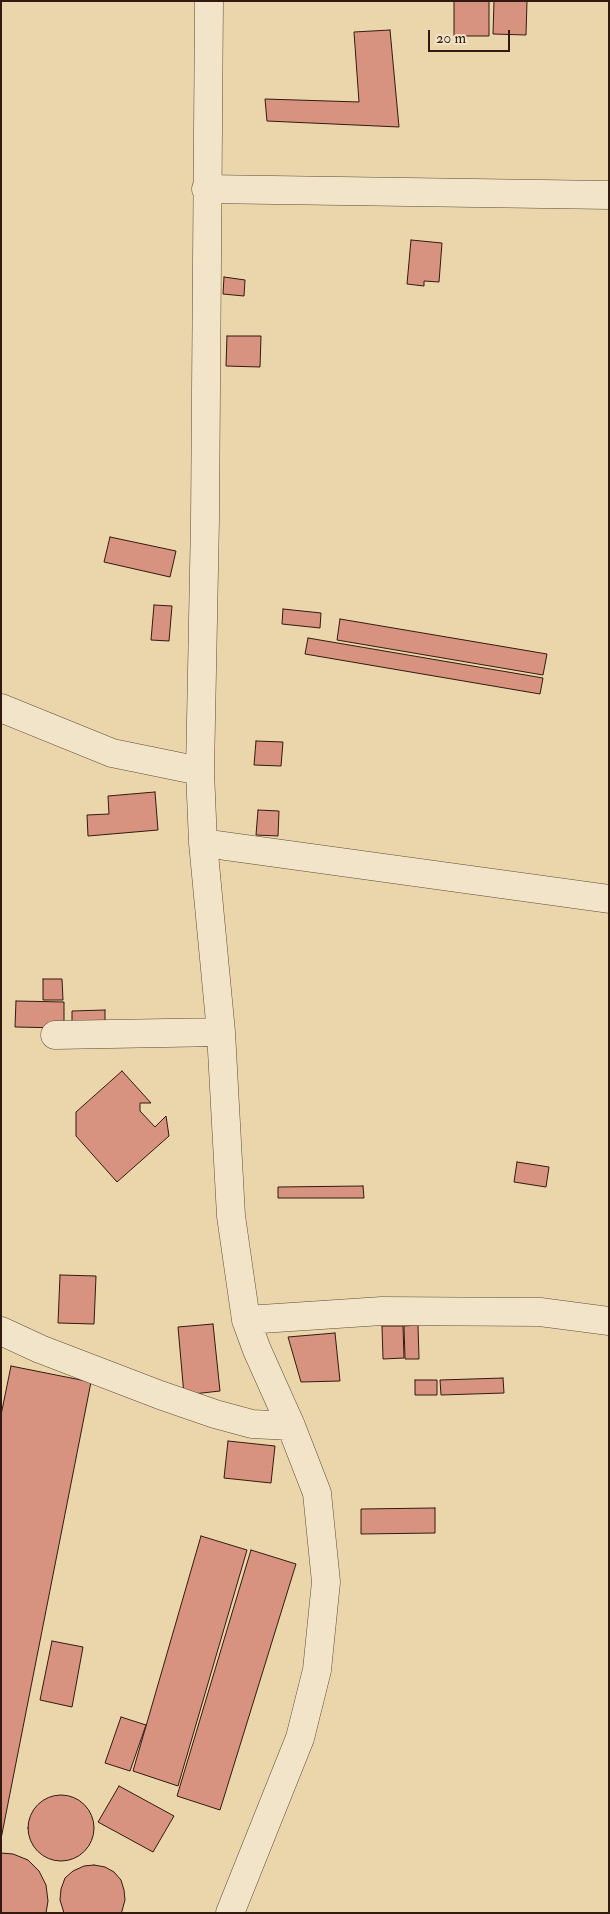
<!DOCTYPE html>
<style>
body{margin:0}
#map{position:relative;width:610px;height:1914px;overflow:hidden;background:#ead6aa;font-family:"IM FELL Double Pica",serif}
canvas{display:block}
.frame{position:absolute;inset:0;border:2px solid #321a11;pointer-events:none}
.scale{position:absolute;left:428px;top:30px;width:82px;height:22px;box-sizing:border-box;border:2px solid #321a11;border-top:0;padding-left:6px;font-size:15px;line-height:18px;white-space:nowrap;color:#321a11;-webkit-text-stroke:4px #f1e4c8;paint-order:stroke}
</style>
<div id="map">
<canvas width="610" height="1914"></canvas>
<div class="frame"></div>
<div class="scale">20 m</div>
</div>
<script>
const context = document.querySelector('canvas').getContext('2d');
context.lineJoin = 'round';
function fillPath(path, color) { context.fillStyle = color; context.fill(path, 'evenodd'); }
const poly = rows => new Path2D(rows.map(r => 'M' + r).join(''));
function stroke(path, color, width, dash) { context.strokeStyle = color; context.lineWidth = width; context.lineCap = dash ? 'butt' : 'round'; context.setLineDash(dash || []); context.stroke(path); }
const building = poly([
 [454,1,489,1,489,36,454,36,454,1],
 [494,1,527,1,526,35,493,34,494,1],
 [390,30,399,127,267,121,265,99,359,102,354,32,390,30],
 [411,240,442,243,439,282,424,281,424,286,407,284,411,240],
 [224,277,245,280,244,296,223,294,224,277],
 [227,336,261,336,260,367,226,366,227,336],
 [110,537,176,551,170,577,104,562,110,537],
 [154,605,172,606,169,641,151,640,154,605],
 [283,609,321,613,320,628,282,624,283,609],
 [340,619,547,654,543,675,337,640,340,619],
 [308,638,543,678,540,694,305,654,308,638],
 [256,741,283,742,281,766,254,765,256,741],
 [155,792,158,830,88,836,87,815,109,814,108,796,155,792],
 [258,810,279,811,278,836,256,835,258,810],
 [43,979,62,979,63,1000,43,1000,43,979],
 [16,1001,64,1002,64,1028,15,1027,16,1001],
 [105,1010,105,1028,72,1028,72,1011,105,1010],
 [122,1071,151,1103,140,1103,140,1111,155,1127,166,1116,169,1136,117,1182,76,1136,76,1112,122,1071],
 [517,1162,549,1167,546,1187,514,1182,517,1162],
 [363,1186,364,1198,278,1198,278,1187,363,1186],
 [60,1275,96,1276,94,1324,58,1323,60,1275],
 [213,1324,220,1391,184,1395,178,1327,213,1324],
 [418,1325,419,1359,405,1359,404,1326,418,1325],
 [382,1326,403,1326,404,1358,383,1359,382,1326],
 [335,1333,340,1381,301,1382,288,1337,335,1333],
 [11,1366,91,1382,1,1839,1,1415,11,1366],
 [503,1378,504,1393,441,1395,440,1380,503,1378],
 [415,1380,437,1380,437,1395,415,1395,415,1380],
 [228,1441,275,1446,271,1483,224,1478,228,1441],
 [435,1508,435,1533,361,1534,361,1509,435,1508],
 [201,1536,247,1550,178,1786,133,1771,201,1536],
 [251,1550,296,1564,220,1810,177,1796,251,1550],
 [52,1641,83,1647,72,1707,40,1700,52,1641],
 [121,1717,146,1725,130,1771,105,1763,121,1717],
 [119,1786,174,1816,153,1852,98,1822,119,1786],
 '28 1828a33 33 0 1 1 66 0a33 33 0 1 1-66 0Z',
 [1,1853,13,1854,28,1860,39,1871,46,1885,48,1901,46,1913,1,1913,1,1853],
 [94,1865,105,1867,114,1872,121,1880,124,1890,125,1900,122,1911,121,1913,64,1913,60,1900,61,1889,65,1878,73,1871,84,1866,94,1865]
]);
fillPath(building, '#d7937f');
stroke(building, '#321a11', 1);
const minor = poly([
 [209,1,205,520,200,771,203,843,221,1032,231,1216,246,1320,257,1350,291,1426,317,1493,326,1582,317,1670,300,1738,230,1913],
 [206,189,609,195],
 [1,708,112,753,200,771],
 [203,843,609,899],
 [55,1035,221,1032],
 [246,1320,382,1311,540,1312,609,1321],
 [1,1331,40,1349,160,1395,215,1414,252,1424,291,1426]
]);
stroke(minor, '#604937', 29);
stroke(minor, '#f1e4c8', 28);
</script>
